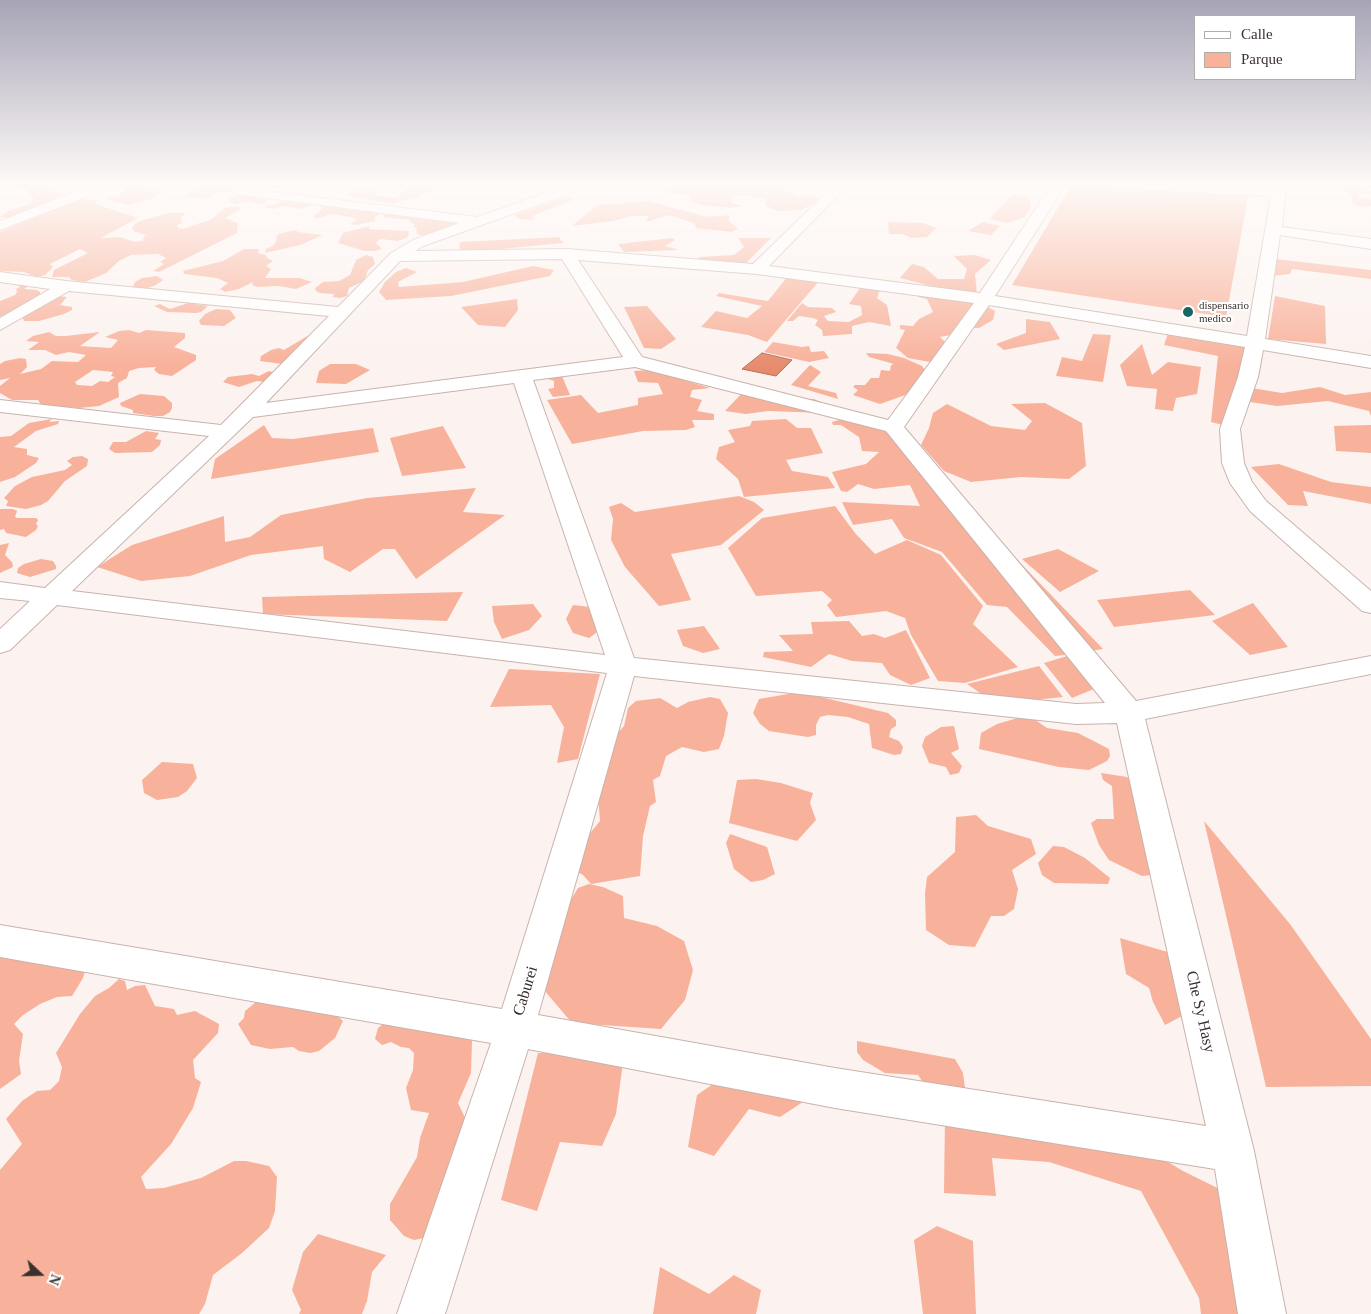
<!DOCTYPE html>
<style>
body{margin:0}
#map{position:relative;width:1371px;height:1314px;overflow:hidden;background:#fcf3f0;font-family:"Times New Roman",serif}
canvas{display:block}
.legend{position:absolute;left:1194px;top:15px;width:162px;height:65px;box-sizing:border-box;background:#fff;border:1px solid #b0adab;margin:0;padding:6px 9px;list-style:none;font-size:15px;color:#39312e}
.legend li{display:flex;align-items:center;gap:10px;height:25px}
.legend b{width:25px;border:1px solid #b0adab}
.north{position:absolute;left:15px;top:1249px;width:50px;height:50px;-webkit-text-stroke:4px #fff;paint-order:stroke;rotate:111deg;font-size:14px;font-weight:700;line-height:20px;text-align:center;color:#39312e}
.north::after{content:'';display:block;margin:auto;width:18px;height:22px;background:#39312e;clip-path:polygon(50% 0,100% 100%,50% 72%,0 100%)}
</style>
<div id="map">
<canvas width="1371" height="1314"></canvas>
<ul class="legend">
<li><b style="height:6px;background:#fff"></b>Calle</li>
<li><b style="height:14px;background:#f8b19a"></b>Parque</li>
</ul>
<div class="north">N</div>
</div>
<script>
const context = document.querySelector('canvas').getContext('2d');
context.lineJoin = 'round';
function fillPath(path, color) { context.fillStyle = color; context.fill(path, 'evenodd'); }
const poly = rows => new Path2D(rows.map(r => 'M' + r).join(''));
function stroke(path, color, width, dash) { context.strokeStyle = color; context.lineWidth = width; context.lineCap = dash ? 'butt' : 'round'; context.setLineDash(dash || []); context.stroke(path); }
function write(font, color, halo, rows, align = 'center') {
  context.font = font + ' "Times New Roman",serif'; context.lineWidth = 4; context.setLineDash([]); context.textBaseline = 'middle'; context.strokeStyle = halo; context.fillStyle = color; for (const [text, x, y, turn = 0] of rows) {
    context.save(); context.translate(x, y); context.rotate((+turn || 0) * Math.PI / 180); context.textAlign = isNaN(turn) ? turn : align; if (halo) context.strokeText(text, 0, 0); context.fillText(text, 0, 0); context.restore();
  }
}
fillPath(poly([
 [5,184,43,184,68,197,9,218,0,217,8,211,28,205,34,199,25,189],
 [137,184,148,184,141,191,155,190,161,191,161,193,154,198,128,205,104,198,117,196,126,191,122,189,125,187],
 [239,184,294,184,293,188,287,190,260,186,249,187,235,192,221,192,206,199,184,197,191,191,203,187,216,185,228,188],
 [398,184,418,184,416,185,437,188,418,197,391,204,346,195,357,189,375,190,375,195,402,199,397,196,411,187],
 [676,184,784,184,780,185,783,189,798,196,813,195,820,199,802,210,779,211,766,206,766,198,732,195,731,203,742,206,731,208,702,205,690,201,690,196,665,192,667,187],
 [1072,184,1249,192,1226,317,1012,285],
 [1358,187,1371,191,1371,194,1357,193,1359,197,1371,199,1371,206,1361,207,1353,204,1351,196,1342,188],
 [254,194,258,198,266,199,267,202,258,204,249,201,235,204,230,203,229,199,235,195],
 [1011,195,1028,195,1031,207,1025,217,1008,223,990,219],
 [568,196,576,199,532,216,534,220,520,219,514,215],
 [293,198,316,202,316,204,299,209,284,206,273,209,264,207],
 [80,199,98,200,95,204,138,218,101,238,120,237,135,242,146,240,142,239,146,235,133,231,132,228,135,224,143,220,169,213,184,213,185,215,181,217,182,223,177,225,178,228,183,229,212,219,225,208,237,206,241,209,225,218,238,223,237,233,159,272,153,271,164,264,160,262,166,258,158,254,131,255,119,261,106,273,85,282,72,280,69,277,52,277,54,270,88,253,80,249,50,264,53,267,45,275,37,277,24,272,0,271,0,232],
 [334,199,343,200,354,205,372,204,380,214,375,217,375,221,356,225,350,224,357,219,351,217,331,214,315,219,313,216,322,209,319,203,323,200],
 [648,201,708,217,729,215,729,221,738,229,731,232,696,228,694,223,669,215,646,222,649,216,632,216,613,221,572,226,597,205],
 [398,211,442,212,464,220,453,228,432,235,419,235,416,233,417,228,413,227,415,224,409,222,410,220,383,217,385,214],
 [888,222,923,223,936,228,927,237,911,238,903,234,889,234],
 [983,222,1000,226,991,235,968,231],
 [370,226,369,229,409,231,408,237,398,241,380,239,376,243,382,249,374,251,365,251,338,243,343,233],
 [295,230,298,232,323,235,300,245,265,253,266,249,273,246,277,240,276,237,279,234],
 [559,237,563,243,459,253,460,242],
 [672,238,675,240,665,246,679,250,624,252,618,244],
 [738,238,771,238,745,264,696,260,700,257,734,255,744,247],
 [244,249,259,249,258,253,266,255,267,258,273,261,266,266,271,269,265,278,300,278,312,282,296,289,279,286,257,287,252,285,253,282,239,289,225,292,220,289,228,283,217,278,184,274,183,271,223,261],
 [366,255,373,257,375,264,368,270,364,281,349,288,347,296,340,298,333,297,334,294,320,293,316,291,315,288,323,282,339,281,350,275,356,260],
 [975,255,991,260,975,274,977,294,943,289,900,278,912,264,924,267,938,279,964,279,967,269,954,256],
 [1276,259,1371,270,1371,279,1292,269,1290,274,1272,276],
 [533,266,554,270,550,276,451,296,386,300,379,292,385,282,396,272,406,268,417,272,398,282,399,287,463,282],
 [157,276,163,280,156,285,145,289,133,287,135,282,142,278],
 [787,277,820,280,767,342,748,335,701,327,716,311,747,318,762,306,716,296,719,293,768,301],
 [26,282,33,283,24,289,37,290,40,292,40,297,4,316,0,316,0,301,15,295,17,292,16,289,20,287,18,285],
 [860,288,885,289,879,292,877,298,887,305,891,326,869,322,852,326,852,334,823,336,822,330,815,325,818,320,813,318,799,316,793,321,787,321,802,303,808,307,832,308,836,312,824,316,828,321,849,322,862,315,861,306,849,304],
 [920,292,969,296,995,311,993,320,979,328,959,327,956,334,940,337,949,346,930,362,908,358,896,348,905,330,900,329,900,325,913,326,919,319,933,312,927,299,918,297],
 [58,296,67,297,60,305,72,307,72,310,64,314,39,321,24,321,22,316],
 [1275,296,1325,306,1326,344,1268,339],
 [517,299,518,310,505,327,478,325,461,307],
 [188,303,208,306,201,312,196,313,167,312,154,306,160,304,170,309],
 [647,306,676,339,661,349,644,348,624,307],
 [216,309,230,310,236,318,224,326,201,325,199,321,205,314],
 [1026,319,1050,322,1060,339,1004,350,996,344,1026,333],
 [129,330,139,333,146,330,185,333,185,338,174,347,196,355,196,360,172,376,159,374,154,370,156,367,139,368,129,371,127,378,118,383,119,397,99,406,79,408,42,406,38,400,12,400,0,393,0,386,10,378,0,380,0,364,5,361,20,358,26,359,27,367,20,374,41,369,52,361,78,362,86,355,69,352,56,355,45,350,28,350,39,342,26,341,33,336,49,332,56,336,66,336,100,332,80,346,111,348,118,340,105,337,119,331],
 [93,370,113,372,111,376,115,377,108,382,100,381,92,386,77,385,75,382],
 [1168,333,1248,345,1239,429,1211,422,1218,356,1164,345],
 [1093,334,1111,335,1103,382,1056,376,1062,357,1082,361],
 [309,335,315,335,282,364,260,361,261,356,271,350,279,348,284,350],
 [773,342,802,347,809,346,811,352,824,351,829,358,809,362,764,352],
 [1142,344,1152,375,1168,362,1201,367,1197,394,1176,398,1173,411,1155,409,1157,389,1127,386,1120,365],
 [866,353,888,354,904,358,922,366,927,373,914,392,880,404,853,395,858,390,853,387,855,385,865,385,871,378,879,378,881,370,890,371,891,365,894,364,869,357],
 [330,364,356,364,370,370,346,384,316,383,319,371],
 [810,365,821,372,808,386,836,393,838,399,791,385],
 [650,370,710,388,692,390,690,397,702,400,697,411,714,414,714,420,692,420,695,427,686,430,643,431,572,444,547,400,581,395,598,413,638,405,638,398,663,394,658,383,638,382,634,371],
 [269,371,277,374,265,382,257,381,239,387,223,382,228,377,252,374,259,376],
 [562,376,570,395,553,397,548,389,554,388,554,381,542,377],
 [1320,387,1345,395,1371,392,1371,416,1369,411,1328,401,1277,406,1250,402,1251,388,1282,393],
 [745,390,786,398,814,399,828,405,824,413,768,411,746,414,725,411],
 [140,394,164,396,172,403,172,408,170,412,163,416,154,416,133,413,133,410,121,406,120,403],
 [1045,403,1082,423,1086,466,1069,479,1021,477,971,482,944,471,921,445,929,428,933,413,947,404,991,426,1025,430,1032,421,1011,404],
 [856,415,882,419,1103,649,1084,652,1111,682,1072,698,1044,663,1074,654,1055,656,1007,607,987,605,942,552,904,538,892,519,853,525,842,502,920,506,910,485,874,489,858,484,847,492,841,491,832,472,866,464,879,452,862,451,859,437,841,425,833,425,832,422],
 [52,419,49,422,59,421,58,424,36,431,14,447,27,449,27,455,39,458,36,463,15,477,0,482,0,437,11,436,29,423],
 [786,419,797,428,811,428,823,453,786,460,792,471,828,477,835,488,744,497,738,479,716,459,719,447,735,442,728,430,750,426,752,421],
 [264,425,272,438,293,439,373,428,379,452,211,479,215,459],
 [1371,425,1371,453,1336,451,1334,426],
 [443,426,466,468,402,476,390,438],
 [146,431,159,433,155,439,161,440,160,445,152,452,115,453,109,449,113,442,126,442],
 [82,456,88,459,87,466,65,481,48,501,41,505,26,509,6,506,8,501,4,498,15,486,32,477,65,470,72,465,67,461,73,457],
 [1279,464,1331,482,1371,487,1371,504,1303,491,1308,506,1288,505,1251,467],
 [476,488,463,512,505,515,416,579,395,549,383,549,350,572,324,559,323,546,251,555,190,576,141,581,97,567,132,545,224,516,225,542,250,537,281,515,367,498],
 [739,496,754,502,764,510,721,545,671,554,691,600,659,606,625,567,611,540,613,519,609,507,621,503,635,512],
 [835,506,855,533,875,554,907,540,941,555,983,606,973,624,1018,667,965,683,938,681,911,635,905,618,886,611,836,617,827,605,832,600,822,591,756,596,728,548,762,518],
 [0,509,13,509,17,511,15,517,17,518,36,518,38,520,36,524,38,526,36,530,26,537,6,533,4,529,0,530],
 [9,543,5,555,12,562,13,567,0,573,0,545],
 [1058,549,1099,571,1060,592,1022,559],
 [41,559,53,561,56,566,56,569,30,577,17,573,18,568,24,564],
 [1190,590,1215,615,1114,627,1097,600],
 [463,592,447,621,263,614,262,597],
 [1253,603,1288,647,1250,655,1212,621],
 [533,604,542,616,529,630,502,639,494,622,492,606],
 [573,605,590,607,597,618,596,633,589,638,573,633,566,619],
 [849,621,862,636,874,634,885,638,906,630,930,678,911,685,890,675,882,663,852,661,829,654,811,667,763,657,764,652,793,651,779,635,813,634,811,622],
 [704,626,720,649,703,653,683,646,677,630],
 [1039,666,1063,697,996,704,967,684],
 [509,669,600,674,578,759,557,763,564,727,551,705,490,707],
 [794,693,821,697,888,713,896,720,896,726,891,729,889,737,899,741,903,747,901,754,894,755,872,748,869,724,848,717,828,715,820,717,816,725,816,735,808,737,769,731,760,724,753,713,759,699],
 [710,697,720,699,728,713,724,736,719,749,704,752,682,747,666,756,660,776,653,780,656,802,650,806,643,836,640,876,591,884,583,875,573,870,582,843,600,821,598,795,608,771,609,742,624,726,628,708,636,701,660,698,677,708,688,702],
 [1028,715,1047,728,1078,733,1109,749,1110,756,1107,761,1089,770,1059,767,979,749,981,733,997,724],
 [954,726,959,749,951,753,962,766,959,773,950,775,946,767,929,763,922,746,925,737,941,727],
 [162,762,193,764,197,778,187,791,178,797,157,800,144,793,142,780],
 [1101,773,1127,777,1138,792,1151,875,1142,876,1109,860,1099,845,1091,823,1097,819,1114,819,1112,786,1103,780],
 [756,779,781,783,813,793,810,803,816,820,797,841,729,823,737,780],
 [976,815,988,826,1031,839,1036,854,1012,870,1018,889,1014,909,1004,916,991,916,975,947,949,945,926,930,925,894,927,877,955,852,956,817],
 [1204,821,1290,924,1371,1039,1371,1086,1266,1087],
 [730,834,767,847,775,874,763,880,751,882,734,869,726,843],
 [1053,846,1064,847,1085,858,1110,878,1108,884,1054,883,1042,875,1038,863],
 [589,884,603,887,623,896,624,918,657,926,684,941,693,970,685,1000,661,1029,572,1023,538,983,537,956,578,888],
 [1120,938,1171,953,1182,1016,1165,1025,1153,1002,1149,988,1126,974],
 [0,942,86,967,83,978,72,996,57,997,40,1004,23,1015,14,1024,23,1034,19,1061,21,1074,0,1089],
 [119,979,125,981,127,990,135,986,145,985,155,1006,174,1009,177,1015,195,1011,219,1024,218,1033,193,1060,195,1078,201,1082,193,1108,171,1144,141,1177,146,1189,164,1188,201,1178,234,1161,246,1161,269,1166,277,1177,275,1211,269,1228,242,1253,213,1275,205,1304,199,1314,0,1314,0,1170,22,1144,6,1119,22,1101,37,1091,50,1090,59,1081,62,1067,56,1053,80,1014,95,996,109,988],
 [306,1000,336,1014,343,1021,335,1038,319,1051,310,1053,299,1051,293,1047,270,1049,251,1045,238,1024,244,1018,245,1011,256,1002,279,1005,285,1008],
 [389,1020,469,1028,472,1041,471,1073,458,1103,468,1124,430,1237,414,1240,404,1236,390,1220,390,1204,417,1157,420,1138,429,1113,411,1110,406,1088,413,1070,414,1053,409,1048,401,1047,391,1042,382,1045,375,1039,378,1028],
 [857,1041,955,1059,963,1073,965,1088,949,1094,927,1088,918,1075,885,1073,863,1060,857,1052],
 [538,1053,624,1055,616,1114,602,1146,560,1142,537,1211,501,1200],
 [723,1077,809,1098,780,1117,749,1109,714,1156,688,1147,697,1095],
 [945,1115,1153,1153,1183,1171,1256,1207,1278,1314,1201,1314,1199,1298,1141,1191,1049,1162,992,1158,996,1196,944,1193],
 [937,1226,973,1241,976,1314,923,1314,914,1240],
 [318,1234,386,1255,372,1272,367,1301,362,1314,299,1314,301,1310,292,1290,303,1252],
 [660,1267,709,1294,734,1275,761,1290,756,1314,653,1314]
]), '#f8b19a');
const water = poly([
 [762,353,792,360,776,376,742,369,762,353]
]);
fillPath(water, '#e78b6c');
stroke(water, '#b37059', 1);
const street = poly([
 [95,184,114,184,112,187,0,230,0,221,95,184],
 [571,184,590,184,588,187,423,246,415,251,567,249,753,264,835,184,849,184,769,266,980,293,1052,184,1066,184,995,296,1247,336,1271,196,1108,188,1101,184,1192,184,1272,188,1272,184,1286,184,1282,227,1371,239,1371,249,1280,235,1265,339,1371,356,1371,368,1263,350,1258,377,1240,429,1244,463,1252,482,1266,501,1371,591,1371,613,1362,611,1250,511,1230,483,1222,463,1220,429,1238,377,1245,347,989,305,904,427,1136,701,1371,656,1371,674,1145,719,1254,1151,1286,1314,1238,1314,1215,1169,835,1108,528,1049,445,1314,397,1314,491,1043,0,957,0,925,502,1009,607,673,57,605,10,650,0,653,0,629,30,601,0,598,0,582,45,588,209,436,0,412,0,400,221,425,329,316,69,291,0,330,0,318,50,289,0,282,0,272,66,281,338,307,391,253,413,240,459,223,237,194,230,190,232,187,477,217,571,184],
 [562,259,623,357,266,403,400,261,562,259],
 [578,260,757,274,974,303,888,420,642,357,578,260],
 [635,367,886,431,1105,703,1076,704,634,658,533,380,635,367],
 [514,383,605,655,72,591,253,417,514,383],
 [634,676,1076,724,1117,723,1206,1126,835,1068,538,1015,634,676]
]);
stroke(street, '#c8b3ac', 2);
fillPath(street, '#fff');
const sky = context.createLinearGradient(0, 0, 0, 368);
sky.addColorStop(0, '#a7a4b6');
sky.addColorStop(0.5, '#fefaf8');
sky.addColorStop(1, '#fefaf800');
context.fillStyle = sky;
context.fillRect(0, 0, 1371, 368);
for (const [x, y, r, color] of [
 [1188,312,6,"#196661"]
]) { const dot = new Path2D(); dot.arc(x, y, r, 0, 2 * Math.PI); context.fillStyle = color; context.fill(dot); stroke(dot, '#fff', 2); }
write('11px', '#39312e', '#fff', [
 ["dispensario",1199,306],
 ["medico",1199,319]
], 'left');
write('16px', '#39312e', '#fff', [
 ["Caburei",526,991,-73],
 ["Che Sy Hasy",1200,1012,77]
]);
</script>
